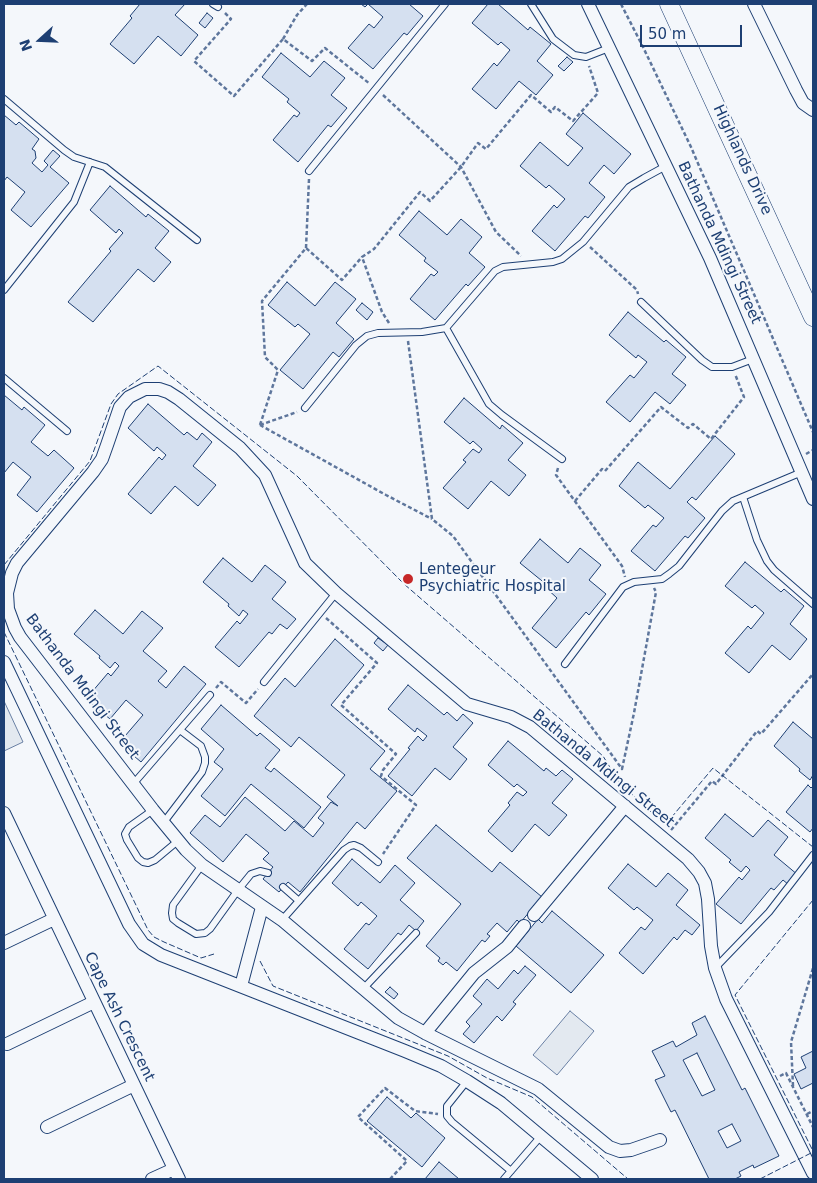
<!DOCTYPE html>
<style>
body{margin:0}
#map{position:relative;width:817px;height:1183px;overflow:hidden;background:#f4f7fb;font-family:"DejaVu Sans",sans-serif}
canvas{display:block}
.frame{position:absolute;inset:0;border:5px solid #1d3f73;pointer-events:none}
.north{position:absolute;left:15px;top:15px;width:50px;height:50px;-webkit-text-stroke:4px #f4f7fb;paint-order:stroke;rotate:250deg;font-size:14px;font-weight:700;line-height:20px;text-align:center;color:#1d3f73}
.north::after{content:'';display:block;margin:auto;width:18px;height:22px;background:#1d3f73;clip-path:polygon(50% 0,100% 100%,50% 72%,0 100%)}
.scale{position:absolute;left:640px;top:25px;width:102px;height:22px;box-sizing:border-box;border:2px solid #1d3f73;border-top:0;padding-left:6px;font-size:15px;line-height:18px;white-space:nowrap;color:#1d3f73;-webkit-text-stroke:4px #f4f7fb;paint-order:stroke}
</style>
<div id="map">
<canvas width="817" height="1183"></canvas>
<div class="frame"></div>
<div class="north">N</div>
<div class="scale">50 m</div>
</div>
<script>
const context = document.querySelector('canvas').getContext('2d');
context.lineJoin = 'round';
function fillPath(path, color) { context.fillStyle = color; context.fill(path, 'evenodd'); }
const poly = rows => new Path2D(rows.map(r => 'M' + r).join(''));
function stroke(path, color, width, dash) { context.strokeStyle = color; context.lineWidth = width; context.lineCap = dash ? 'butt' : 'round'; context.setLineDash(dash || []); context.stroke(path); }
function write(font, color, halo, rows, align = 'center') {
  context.font = font + ' "DejaVu Sans",sans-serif'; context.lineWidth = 4; context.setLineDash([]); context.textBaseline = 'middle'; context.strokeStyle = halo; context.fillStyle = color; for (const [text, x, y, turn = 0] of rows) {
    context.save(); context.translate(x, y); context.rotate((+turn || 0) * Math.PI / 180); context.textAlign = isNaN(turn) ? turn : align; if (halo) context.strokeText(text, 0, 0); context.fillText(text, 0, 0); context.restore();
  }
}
const green = poly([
 [4,701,23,742,4,751,4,701],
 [570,1011,594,1031,557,1075,533,1055,570,1011]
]);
fillPath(green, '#e3e9f0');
stroke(green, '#687fa3', 1);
const building = poly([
 [140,4,185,4,175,15,198,35,181,56,158,36,134,64,110,44,132,18,130,16,140,4],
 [361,4,409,4,423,16,407,35,404,33,373,69,348,48,369,24,374,28,383,17,368,4,365,7,361,4],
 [488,4,498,4,528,30,530,27,551,44,537,61,553,75,536,95,519,81,496,109,472,89,494,63,497,66,510,50,501,42,498,45,472,23,488,4],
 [207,13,213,18,205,28,199,23,207,13],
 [281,53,310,77,324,61,345,78,331,95,347,108,331,127,328,125,298,162,273,140,294,115,297,117,300,113,287,102,289,99,262,77,281,53],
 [567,57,573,62,564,71,558,66,567,57],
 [583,113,631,154,614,174,604,165,589,183,605,197,588,218,585,216,555,251,532,231,554,205,557,208,565,199,549,185,546,188,520,166,540,142,568,166,583,148,566,134,583,113],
 [4,115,16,125,19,122,39,139,32,149,35,151,36,158,32,163,42,172,48,165,44,161,53,150,60,156,50,167,69,183,31,227,11,210,25,192,7,177,4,181,4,115],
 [110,186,146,217,148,214,169,231,155,248,171,262,154,282,138,269,93,322,68,302,111,251,109,249,123,233,119,229,116,233,90,210,110,186],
 [419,211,447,235,461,219,482,237,469,253,485,267,468,286,466,284,435,320,410,299,431,274,434,276,438,272,424,261,426,258,399,235,419,211],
 [287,282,315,306,335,282,356,299,336,323,354,339,339,357,333,352,303,389,280,370,310,334,298,324,295,327,268,305,287,282],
 [362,303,373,312,367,320,356,310,362,303],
 [628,312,664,342,666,340,686,357,672,374,686,385,670,404,655,392,630,422,606,402,630,375,634,378,647,362,638,355,636,358,609,335,628,312],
 [4,395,22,410,24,407,45,425,31,442,48,456,54,450,74,468,37,512,17,495,31,477,13,462,4,473,4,395],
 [464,398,500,429,502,425,523,443,508,460,526,475,509,496,491,481,468,509,443,488,466,462,463,460,473,449,479,453,482,449,473,441,470,444,444,422,464,398],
 [148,404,184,435,187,432,197,440,202,433,212,442,193,466,216,485,198,506,175,486,151,514,128,494,159,457,162,460,166,455,157,447,154,451,128,428,148,404],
 [715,436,735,454,696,500,692,497,687,502,705,518,688,538,685,536,655,571,631,551,653,525,656,527,664,518,648,505,645,508,619,486,638,462,670,489,715,436],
 [540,539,568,563,580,548,601,565,589,580,606,594,589,615,586,612,556,648,532,628,557,598,545,587,547,585,520,563,540,539],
 [223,558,252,582,265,565,286,582,272,599,296,619,287,629,280,624,272,634,269,632,239,667,215,647,237,621,240,624,248,614,243,610,239,616,228,606,229,604,203,582,223,558],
 [745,562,781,592,784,589,804,606,790,624,807,639,790,660,772,645,749,673,725,653,748,626,751,629,764,613,755,605,752,608,725,586,745,562],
 [95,610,123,634,142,611,163,628,143,651,167,671,158,681,166,688,184,666,206,684,141,762,119,743,143,715,126,700,110,719,86,699,108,673,111,676,119,666,115,662,110,668,99,658,100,656,74,634,95,610],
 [378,638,388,645,383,651,374,643,378,638],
 [335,639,364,665,331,705,385,751,370,769,397,791,365,829,357,822,300,892,288,882,279,892,263,879,273,867,263,859,269,853,246,834,223,862,190,833,205,815,220,827,245,797,285,831,294,821,313,837,324,823,318,818,331,802,338,806,327,797,345,775,299,737,291,747,254,716,285,678,295,687,335,639],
 [408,685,444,715,447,712,457,721,463,714,473,723,453,747,467,759,450,780,435,768,412,796,388,776,410,749,408,748,418,736,423,741,427,736,417,728,415,732,388,709,408,685],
 [221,705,257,736,260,733,280,750,265,768,271,772,274,768,321,807,304,828,251,784,225,816,201,796,223,769,214,762,224,749,201,729,221,705],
 [793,722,813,739,813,775,810,780,799,771,800,769,774,746,793,722],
 [508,741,544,771,546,768,556,776,562,770,573,779,552,803,567,815,549,836,535,824,512,852,488,831,510,805,508,803,517,792,523,796,527,792,517,784,514,787,488,765,508,741],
 [808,785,811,788,813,786,813,828,810,832,786,812,808,785],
 [725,814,753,837,768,820,788,837,774,855,798,875,789,885,783,880,774,890,771,888,741,924,716,904,739,877,742,880,750,870,746,866,741,872,729,862,731,860,705,838,725,814],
 [436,825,492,872,500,862,542,897,520,923,517,920,507,932,497,923,487,934,490,936,485,942,482,940,457,971,446,962,443,965,438,961,440,958,426,946,461,904,407,858,436,825],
 [352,859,380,883,395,865,415,883,400,900,424,921,416,931,409,925,401,935,398,933,368,969,344,949,366,923,369,925,377,916,361,902,358,906,332,883,352,859],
 [628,864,656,887,668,873,688,890,676,905,700,925,692,935,685,930,677,940,674,937,643,974,619,953,641,927,645,930,653,920,637,907,634,910,608,888,628,864],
 [552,911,604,955,571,993,516,946,538,919,542,923,552,911],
 [525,966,536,975,513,1002,516,1004,502,1021,497,1016,474,1043,463,1034,470,1026,466,1022,482,1004,473,996,487,979,498,989,514,970,518,974,525,966],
 [390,987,398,994,394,999,385,992,390,987],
 [705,1016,742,1090,745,1088,779,1156,754,1168,753,1165,739,1172,741,1176,735,1179,709,1179,675,1110,671,1112,655,1080,665,1076,652,1051,673,1041,676,1047,697,1035,692,1023,705,1016],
 [697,1053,715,1090,702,1096,683,1060,697,1053],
 [732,1124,741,1141,727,1148,718,1131,732,1124],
 [813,1051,813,1083,801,1089,794,1074,806,1068,801,1057,813,1051],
 [387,1097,411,1118,416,1113,445,1138,422,1167,367,1121,387,1097],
 [439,1162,459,1179,425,1179,439,1162]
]);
fillPath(building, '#d5e0f0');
stroke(building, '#1d3f73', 1);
const lane = poly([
 [213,4,218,7],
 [531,4,553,39,574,55,586,57,609,48],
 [4,99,64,150,74,157,105,167,197,240],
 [309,171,445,4],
 [4,290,74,202,90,162],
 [641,302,702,360,712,367,732,367,753,359],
 [446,328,489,404,502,415,562,459],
 [4,378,67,431],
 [305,408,356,345,367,336,378,333,422,332,446,328,495,271,503,267,553,262,562,259,583,242,629,187,644,178,666,166],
 [743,497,757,540,767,561,774,570,813,604],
 [565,664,623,587,634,582,662,579,669,574,679,566,722,511,733,501,802,472],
 [264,682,336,593],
 [134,783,210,695],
 [153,810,129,827,125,834,127,840,138,858,143,862,148,863,155,860,179,840],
 [164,822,202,772,205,763,205,757,201,746,180,730],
 [202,865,173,905,172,913,173,919,178,923,196,934,205,933,210,929,238,890,251,874,260,871,268,873],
 [283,887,299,901],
 [282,920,344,850,350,846,354,845,361,848,378,862],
 [716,967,769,912,813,855],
 [363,989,416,933],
 [467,1081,447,1106,447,1116,452,1122,511,1171],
 [504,1179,541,1136]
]);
const street = poly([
 [588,4,710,258,813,499],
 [754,4,796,90,803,103,813,110],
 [4,662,129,924,143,944,161,955,405,1051,441,1066,467,1081,501,1103,592,1179],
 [4,813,179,1179],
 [534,915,625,806],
 [4,943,54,919],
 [241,986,262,907],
 [425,1033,474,973,507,947,524,926],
 [7,1044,94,1002],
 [47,1127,134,1085],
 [660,1140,631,1150,620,1151,609,1147,538,1089,425,1033,398,1018,282,920,202,865,186,850,153,810,20,637,15,628,8,609,7,593,12,573,17,563,93,472,102,459,107,445,120,407,129,397,145,389,159,389,168,392,179,399,240,448,265,475,305,563,336,593,467,704,511,717,530,727,688,859,699,872,705,883,708,899,711,946,715,968,726,999,813,1173],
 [152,1179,174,1169]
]);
const secondary = poly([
 [669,4,813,317]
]);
stroke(lane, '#1d3f73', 8);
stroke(street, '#1d3f73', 14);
stroke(secondary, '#1d3f73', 19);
stroke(poly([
 [621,4,643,47,691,147,813,432],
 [225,13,231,19,194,61,234,96,283,39,312,61,325,48,370,84],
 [283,39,297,15,307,4],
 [383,95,461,167,496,232,521,256],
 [590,247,637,290,638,294],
 [306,248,309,179],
 [389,323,382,312,362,257,374,249,420,192,430,201,461,167,478,143,486,149,531,95,551,112,555,107,573,121,598,93,589,66],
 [408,341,432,519,453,536,622,769,634,713,656,592,654,588],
 [260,425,278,370,265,357,262,301,306,248,342,280,362,257],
 [260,425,386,495,432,519],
 [260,425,297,412],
 [806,454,813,450],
 [558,468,556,475,622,566,625,577],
 [575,501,602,469,605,471,661,407,688,428,693,424,711,439,744,397,735,374],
 [326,618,377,663,341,705,396,754,383,770,381,776,416,805,383,854],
 [216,688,221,682,246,703,258,689],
 [671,830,712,781,716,784,757,731,761,734,813,674],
 [780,1076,786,1073,813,1127],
 [793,1086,791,1042,813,968],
 [807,1114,813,1111],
 [390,1179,407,1161,358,1117,385,1088,415,1111,438,1114]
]), '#5e769c', 2.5, [4, 2.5]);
stroke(lane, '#f4f7fb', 6);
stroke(street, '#f4f7fb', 12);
stroke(secondary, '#f4f7fb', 18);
stroke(poly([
 [4,565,90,461,111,404,118,394,158,366,297,476,404,584,603,756,619,782,665,825,713,768,813,847],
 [4,632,148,930,154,937,164,942,201,958,214,954],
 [813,900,735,995,813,1151],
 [260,961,273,986,448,1056,487,1078,532,1097,628,1179],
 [760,1179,813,1152]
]), '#1d3f73', 1, [6, 2.5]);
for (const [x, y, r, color] of [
 [408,579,6,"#c62828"]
]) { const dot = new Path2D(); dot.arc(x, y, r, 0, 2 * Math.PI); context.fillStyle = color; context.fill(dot); stroke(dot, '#f4f7fb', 2); }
write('15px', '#1d3f73', '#f4f7fb', [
 ["Highlands Drive",742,160,65],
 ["Bathanda Mdingi Street",719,243,65],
 ["Bathanda Mdingi Street",82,687,53],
 ["Bathanda Mdingi Street",603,769,39],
 ["Cape Ash Crescent",119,1017,64]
]);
write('15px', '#1d3f73', '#f4f7fb', [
 ["Lentegeur",419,570],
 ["Psychiatric Hospital",419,587]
], 'left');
</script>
